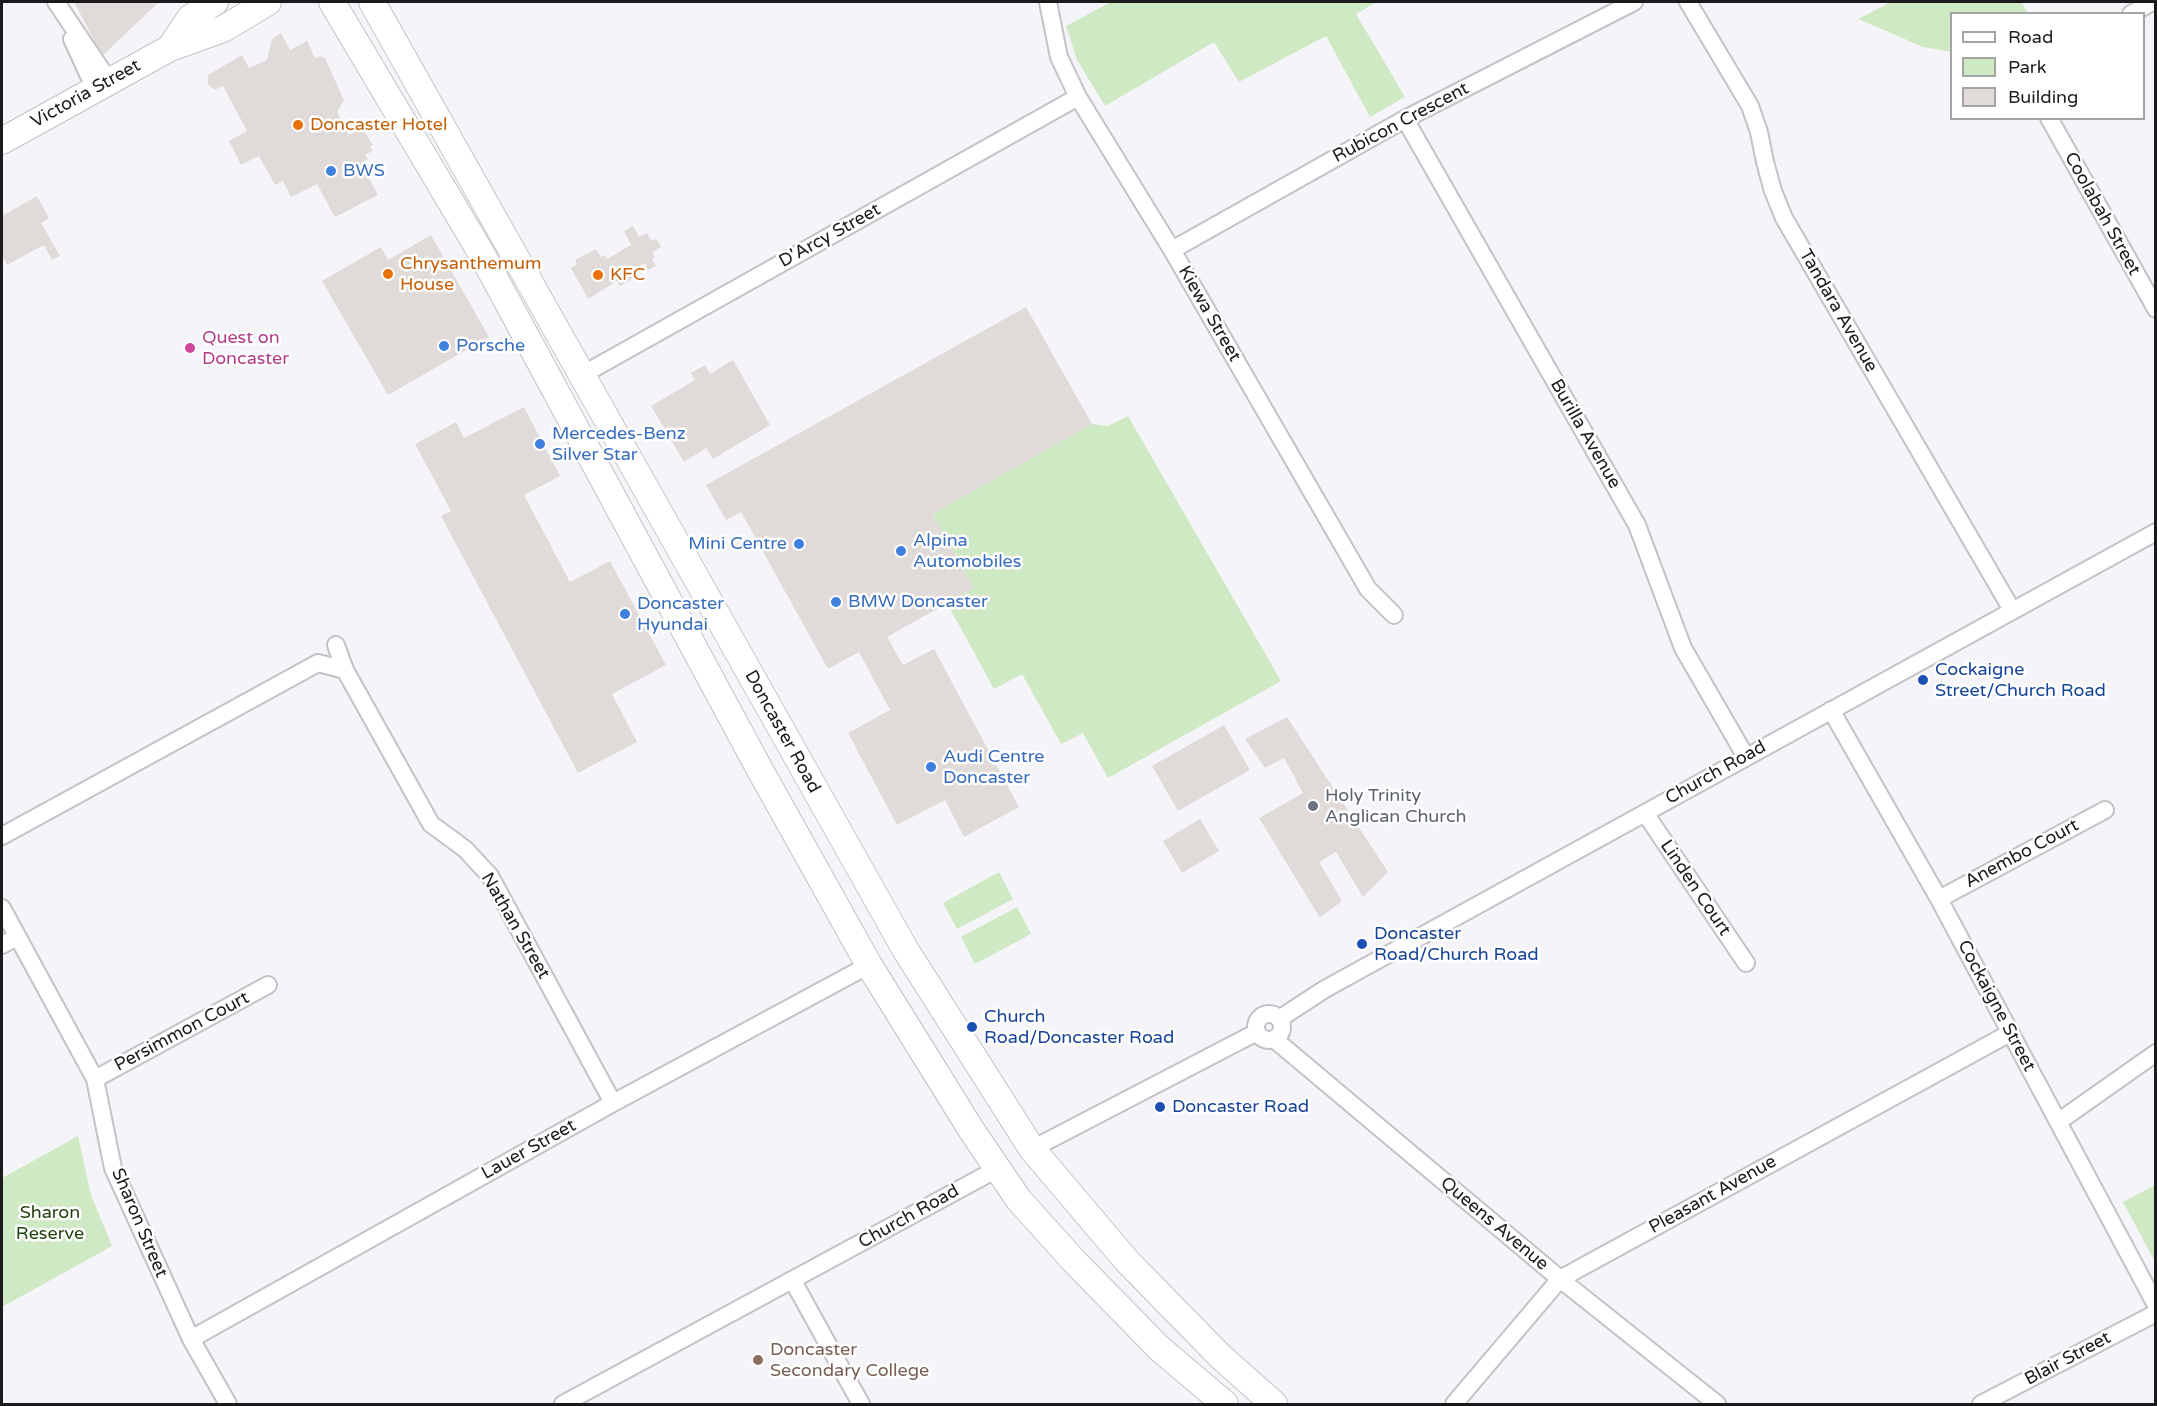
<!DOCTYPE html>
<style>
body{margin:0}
#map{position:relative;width:2157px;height:1406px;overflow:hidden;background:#f5f5f9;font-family:"Varela Round",sans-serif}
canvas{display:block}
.frame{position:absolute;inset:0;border:3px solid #1b1b1d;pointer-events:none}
.legend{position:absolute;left:1950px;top:12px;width:195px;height:108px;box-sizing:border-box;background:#fff;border:2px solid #a4a4a5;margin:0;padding:8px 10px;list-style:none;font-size:18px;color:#1b1b1d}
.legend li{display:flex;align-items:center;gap:12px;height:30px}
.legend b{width:30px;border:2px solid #a4a4a5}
</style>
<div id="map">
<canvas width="2157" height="1406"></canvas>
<div class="frame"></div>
<ul class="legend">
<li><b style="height:8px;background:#fff"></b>Road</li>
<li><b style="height:16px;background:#cfe9c4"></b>Park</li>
<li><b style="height:16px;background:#e0dbd9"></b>Building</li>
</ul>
</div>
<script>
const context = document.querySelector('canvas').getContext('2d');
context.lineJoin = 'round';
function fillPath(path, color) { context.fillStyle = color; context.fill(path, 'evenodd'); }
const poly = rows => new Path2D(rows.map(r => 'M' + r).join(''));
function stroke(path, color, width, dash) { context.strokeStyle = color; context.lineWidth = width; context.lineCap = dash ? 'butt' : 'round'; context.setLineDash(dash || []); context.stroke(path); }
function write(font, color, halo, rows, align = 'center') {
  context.font = font + ' "Varela Round",sans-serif'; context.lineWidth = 5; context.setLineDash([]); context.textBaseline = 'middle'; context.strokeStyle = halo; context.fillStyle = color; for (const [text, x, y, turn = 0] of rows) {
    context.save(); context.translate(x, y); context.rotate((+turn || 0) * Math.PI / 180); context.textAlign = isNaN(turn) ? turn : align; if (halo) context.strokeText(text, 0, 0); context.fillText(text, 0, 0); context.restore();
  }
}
fillPath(poly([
 [1111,2,1377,2,1356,14,1405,97,1370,117,1326,36,1239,82,1214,42,1105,106,1077,60,1066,26],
 [1891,2,2021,2,2028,13,1952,14,1951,52,1923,47,1858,19],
 [1128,416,1281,681,1108,778,1083,733,1061,744,1022,674,994,689,947,603,974,588,932,514,1092,424,1108,426],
 [999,872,1013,899,957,929,943,903],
 [1017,907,1031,934,975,964,961,937],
 [78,1136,91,1195,112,1246,2,1307,2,1178],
 [2155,1185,2155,1262,2123,1202]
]), '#cfe9c4');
fillPath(poly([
 [74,2,159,2,102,56],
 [281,33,290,50,307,41,315,58,321,56,325,58,344,100,337,112,349,135,362,128,373,145,370,146,373,151,365,155,368,159,361,163,378,195,335,217,317,184,291,197,283,181,275,185,259,156,241,165,229,141,247,131,223,86,215,90,208,84,208,75,242,55,249,68,267,60,272,39],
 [37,196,49,218,41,223,60,256,52,260,44,245,7,265,2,255,2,216],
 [633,226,639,237,647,233,651,241,656,239,661,247,652,252,655,257,652,259,656,266,648,270,645,263,630,271,634,277,628,282,620,286,617,281,588,299,571,268,577,264,575,260,596,249,601,257,605,255,607,259,631,245,624,231],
 [431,235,489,337,388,395,322,281,381,247,388,260],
 [1026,307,1092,424,932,514,974,588,887,637,903,665,934,649,1019,807,964,837,945,800,897,825,848,733,890,710,859,652,828,669,741,512,726,520,706,485],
 [733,360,770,425,713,459,706,448,684,462,651,406,695,380,691,373,705,365,710,374],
 [524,407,560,476,524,495,570,582,610,561,666,665,612,694,637,742,578,773,441,516,451,511,415,444,456,422,464,438],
 [1287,717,1388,872,1363,897,1336,852,1319,862,1342,901,1320,918,1259,818,1303,793,1284,758,1265,768,1245,739],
 [1224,725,1250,770,1178,811,1152,766],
 [1200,819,1219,851,1182,873,1163,841]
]), '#e0dbd9');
const street = poly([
 [56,2,109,81],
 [1048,2,1059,57,1078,97,1172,250,1368,589,1394,615],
 [1688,2,1750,106,1759,132,1765,162,1773,191,1784,218,2012,610],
 [2131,14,2152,2],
 [72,39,95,89],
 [2049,118,2156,309],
 [1405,119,1637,525,1683,648,1746,757],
 [1172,250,1405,119,1634,2],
 [582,375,1078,97],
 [336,645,345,670,431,824,465,849,490,876,613,1103],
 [1831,710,1939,899,2156,1305],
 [1645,813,1746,963],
 [2,836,318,663,345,670],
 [1939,899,2105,810],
 [2,908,95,1079,113,1168,191,1339,228,1404],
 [2,945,17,937],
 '1256 1027a13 13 0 1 1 26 0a13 13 0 1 1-26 0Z',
 [1279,1019,1325,989,2156,532],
 [1274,1039,1560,1279,1717,1404],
 [95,1079,268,985],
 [2058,1122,2156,1053],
 [1032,1149,1257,1032],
 [793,1281,861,1404],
 [191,1339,613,1103,869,965],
 [563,1404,997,1169],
 [1454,1404,1560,1279,2010,1033],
 [1981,1404,2156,1313]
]);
const primary = poly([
 [332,2,480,251,760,770,869,965,972,1131,1019,1200,1073,1260,1159,1348,1225,1404],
 [372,2,905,949,1032,1149,1127,1261,1221,1357,1274,1404],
 [170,48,190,18,215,2],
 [2,141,170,48,223,29,268,2]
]);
stroke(street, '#c3c3c7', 20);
stroke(primary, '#c3c3c7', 28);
stroke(street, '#fff', 16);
stroke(primary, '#fff', 26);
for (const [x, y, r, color] of [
 [298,125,6,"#e8710a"],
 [331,171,6,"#3f7fe0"],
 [388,274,6,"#e8710a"],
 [598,275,6,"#e8710a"],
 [444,346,6,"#3f7fe0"],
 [190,348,6,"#d1479c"],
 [540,444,6,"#3f7fe0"],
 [799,544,6,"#3f7fe0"],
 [901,551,6,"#3f7fe0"],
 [836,602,6,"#3f7fe0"],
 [625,614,6,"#3f7fe0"],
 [1923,680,6,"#1a4fb4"],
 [931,767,6,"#3f7fe0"],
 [1313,806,6,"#6b7280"],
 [1362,944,6,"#1a4fb4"],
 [972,1027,6,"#1a4fb4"],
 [1160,1107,6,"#1a4fb4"],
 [758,1360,6,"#8d6e63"]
]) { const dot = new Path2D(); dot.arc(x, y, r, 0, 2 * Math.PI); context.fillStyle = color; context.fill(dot); stroke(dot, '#fff', 2); }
write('18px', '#1b1b1d', '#fff', [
 ["Victoria Street",86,94,-29],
 ["Rubicon Crescent",1401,123,-28],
 ["Coolabah Street",2102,214,61],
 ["D'Arcy Street",830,236,-29],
 ["Tandara Avenue",1838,311,60],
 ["Kiewa Street",1209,314,60],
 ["Burilla Avenue",1585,434,60],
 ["Doncaster Road",782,732,61],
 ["Church Road",1716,773,-29],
 ["Anembo Court",2022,854,-28],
 ["Linden Court",1695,888,56],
 ["Nathan Street",515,926,60],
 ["Cockaigne Street",1996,1006,62],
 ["Persimmon Court",182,1032,-28],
 ["Lauer Street",529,1150,-29],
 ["Pleasant Avenue",1713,1195,-29],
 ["Church Road",909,1217,-29],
 ["Sharon Street",139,1223,67],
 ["Queens Avenue",1494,1224,40],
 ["Blair Street",2068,1359,-28]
]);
write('18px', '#c56008', '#fff', [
 ["Doncaster Hotel",310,125],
 ["Chrysanthemum",400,264],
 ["House",400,285],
 ["KFC",610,275]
], 'left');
write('18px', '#366cbe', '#fff', [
 ["BWS",343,171],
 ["Porsche",456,346],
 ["Mercedes-Benz",552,434],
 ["Silver Star",552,455],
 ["Alpina",913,541],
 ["Automobiles",913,562],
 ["Mini Centre",787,544,"right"],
 ["BMW Doncaster",848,602],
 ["Doncaster",637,604],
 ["Hyundai",637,625],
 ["Audi Centre",943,757],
 ["Doncaster",943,778]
], 'left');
write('18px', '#b23c85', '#fff', [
 ["Quest on",202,338],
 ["Doncaster",202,359]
], 'left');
write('18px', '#164399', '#fff', [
 ["Cockaigne",1935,670],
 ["Street/Church Road",1935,691],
 ["Doncaster",1374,934],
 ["Road/Church Road",1374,955],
 ["Church",984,1017],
 ["Road/Doncaster Road",984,1038],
 ["Doncaster Road",1172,1107]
], 'left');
write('18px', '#5b616d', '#fff', [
 ["Holy Trinity",1325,796],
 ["Anglican Church",1325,817]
], 'left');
write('18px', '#21430e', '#fff', [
 ["Sharon",50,1213],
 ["Reserve",50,1234]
]);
write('18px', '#785e54', '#fff', [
 ["Doncaster",770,1350],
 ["Secondary College",770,1371]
], 'left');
</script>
